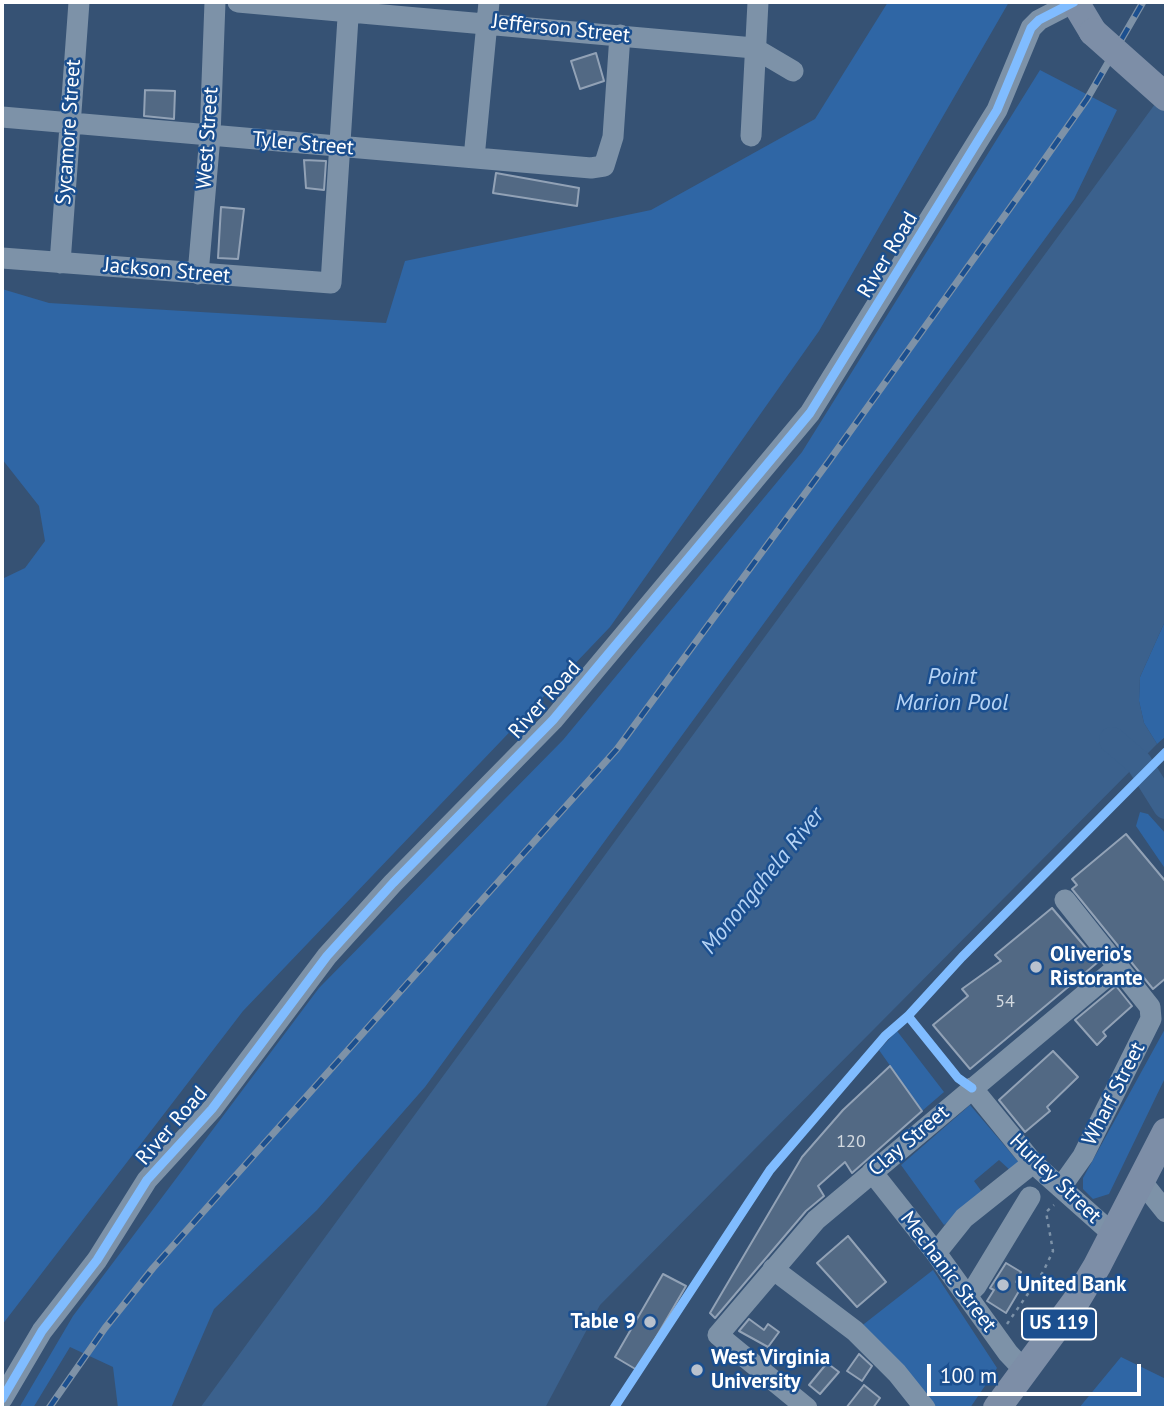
<!DOCTYPE html>
<style>
body{margin:0}
#map{position:relative;width:1168px;height:1410px;overflow:hidden;background:#365274;font-family:"PT Sans",sans-serif}
canvas{display:block}
.frame{position:absolute;inset:0;border:4px solid #fff;pointer-events:none}
.scale{position:absolute;left:927px;top:1364px;width:214px;height:32px;box-sizing:border-box;border:4px solid #fff;border-top:0;padding-left:9px;font-size:21px;line-height:24px;white-space:nowrap;color:#fff;-webkit-text-stroke:5px #1b4f8f;paint-order:stroke}
</style>
<div id="map">
<canvas width="1168" height="1410"></canvas>
<div class="frame"></div>
<div class="scale">100 m</div>
</div>
<script>
const context = document.querySelector('canvas').getContext('2d');
context.lineJoin = 'round';
function fillPath(path, color) { context.fillStyle = color; context.fill(path, 'evenodd'); }
const poly = rows => new Path2D(rows.map(r => 'M' + r).join(''));
function stroke(path, color, width, dash) { context.strokeStyle = color; context.lineWidth = width; context.lineCap = dash ? 'butt' : 'round'; context.setLineDash(dash || []); context.stroke(path); }
function write(font, color, halo, rows, align = 'center') {
  context.font = font + ' "PT Sans",sans-serif'; context.lineWidth = 5; context.setLineDash([]); context.textBaseline = 'middle'; context.strokeStyle = halo; context.fillStyle = color; for (const [text, x, y, turn = 0] of rows) {
    context.save(); context.translate(x, y); context.rotate((+turn || 0) * Math.PI / 180); context.textAlign = isNaN(turn) ? turn : align; if (halo) context.strokeText(text, 0, 0); context.fillText(text, 0, 0); context.restore();
  }
}
fillPath(poly([
 [888,2,1009,2,819,331,610,627,243,1011,2,1325,2,579,25,568,45,541,39,506,2,459,2,289,49,303,386,323,405,261,651,210,815,119],
 [1040,70,1117,110,1074,199,425,1087,317,1210,214,1309,171,1408,118,1408,113,1367,70,1347,33,1408,19,1408,73,1316,319,988,563,740,802,452],
 [1166,619,1166,736,1157,744,1144,723,1139,701,1140,677],
 [1140,812,1148,814,1166,834,1166,870,1136,826],
 [1166,1027,1166,1076,1109,1194,1093,1199,1083,1189,1083,1178],
 [897,1031,944,1092,922,1111,879,1050],
 [970,1105,1022,1166,1011,1171,999,1160,974,1181,985,1196,944,1225,901,1165],
 [933,1270,997,1368,970,1408,929,1408,855,1331],
 [1121,1357,1166,1379,1166,1408,1079,1408]
]), '#2f66a5');
fillPath(poly([
 [1166,89,1166,619,1140,677,1139,701,1144,723,1157,744,600,1305,545,1408,200,1408]
]), '#3b618d');
stroke(poly([
 [1112,740,1139,763,1166,806]
]), '#3b618d', 26);
const building = poly([
 [596,53,604,81,580,89,571,61,596,53],
 [145,90,175,91,174,119,144,116,145,90],
 [304,160,326,161,324,190,306,188,304,160],
 [496,173,579,188,577,206,493,193,496,173],
 [221,207,244,209,238,259,218,258,221,207],
 [1126,834,1166,882,1166,978,1153,989,1072,889,1077,885,1072,879,1126,834],
 [1052,908,1098,962,970,1069,933,1025,968,996,962,989,1001,961,995,955,1052,908],
 [1116,986,1132,1006,1103,1032,1106,1036,1097,1045,1075,1020,1116,986],
 [1053,1051,1078,1077,1047,1107,1050,1111,1025,1132,999,1100,1053,1051],
 [890,1066,922,1111,852,1173,845,1162,818,1186,824,1196,806,1211,715,1318,710,1313,802,1157,843,1110,890,1066],
 [848,1236,886,1282,857,1307,817,1263,848,1236],
 [1006,1263,1021,1272,1016,1282,1022,1286,1006,1313,987,1301,994,1290,990,1288,1006,1263],
 [663,1274,686,1286,637,1370,615,1357,663,1274],
 [749,1319,764,1330,768,1324,779,1332,768,1347,739,1331,749,1319],
 [859,1354,872,1366,862,1381,847,1371,859,1354],
 [827,1363,839,1372,820,1394,809,1385,827,1363],
 [864,1385,880,1398,873,1408,846,1408,864,1385]
]);
fillPath(building, '#526984');
stroke(building, '#92a2b6', 2);
stroke(poly([
 [1007,1324,1043,1272,1053,1251,1046,1212,1054,1205]
]), '#7d92a8', 2.5, [3.5, 5]);
stroke(poly([
 [238,2,754,48,793,71],
 [2,117,591,168,604,166,613,137,620,35],
 [751,136,758,2],
 [474,158,489,2],
 [2,258,331,283,349,2],
 [60,263,79,2],
 [198,274,210,136,215,2],
 [972,1088,1033,1163,1114,1235],
 [872,1172,936,1253,1008,1353,1025,1371],
 [1142,1182,1166,1212],
 [1061,1187,1083,1156,1151,1019,1150,1007,1065,900],
 [936,1253,964,1218,1033,1163],
 [773,1269,855,1331,897,1373,925,1408],
 [967,1295,976,1286,1030,1197],
 [2,1399,42,1331,97,1260,147,1180,212,1109,327,956,393,883,553,720,810,413,997,110,1031,28,1039,20,1074,2],
 [807,1408,718,1335,816,1220,1119,966]
]), '#7d92a8', 21);
stroke(poly([
 [1075,2,1093,32],
 [997,1408,1076,1301,1097,1266,1166,1132]
]), '#7d8ea7', 28);
const rail = poly([
 [49,1408,105,1328,153,1268,617,749,829,461,1030,180,1087,99,1143,2]
]);
stroke(rail, '#7e92a7', 7);
stroke(rail, '#1b4f8f', 4.5, [13]);
stroke(poly([
 [1093,32,1166,97]
]), '#7d8ea7', 28);
stroke(poly([
 [908,1016,958,1078,972,1088],
 [2,1399,42,1331,97,1260,147,1180,212,1109,327,956,393,883,553,720,810,413,997,110,1031,28,1039,20,1074,2],
 [614,1408,770,1170,885,1036,908,1016,962,957,1166,752]
]), '#80bcff', 9);
for (const [x, y, r, color] of [
 [1036,967,7,"#b9c2ce"],
 [1003,1285,7,"#b9c2ce"],
 [650,1322,7,"#b9c2ce"],
 [697,1370,7,"#b9c2ce"]
]) { const dot = new Path2D(); dot.arc(x, y, r, 0, 2 * Math.PI); context.fillStyle = color; context.fill(dot); stroke(dot, '#1b4f8f', 2.5); }
write('18px', '#d4dae0', null, [
 ["54",1005,1002],
 ["120",851,1142]
]);
for (const [x, y, w] of [
 [1059,1324,74]
]) { const box = new Path2D(); box.roundRect(x - w / 2, y - 15.5, w, 31, 5); context.fillStyle = '#1b4f8f'; context.fill(box); stroke(box, '#fff', 2); }
write('bold 19px', '#fff', null, [
 ["US 119",1059,1324]
]);
write('21px', '#fff', '#1b4f8f', [
 ["Jefferson Street",561,29,6],
 ["Sycamore Street",69,132,-86],
 ["West Street",208,138,-86],
 ["Tyler Street",303,144,5],
 ["River Road",888,255,-59],
 ["Jackson Street",167,271,5],
 ["River Road",545,700,-48],
 ["Wharf Street",1114,1094,-63],
 ["River Road",172,1126,-49],
 ["Clay Street",909,1141,-40],
 ["Hurley Street",1055,1179,44],
 ["Mechanic Street",948,1272,53]
]);
write('bold 21px', '#fff', '#1b4f8f', [
 ["Oliverio's",1050,955],
 ["Ristorante",1050,979],
 ["United Bank",1017,1285],
 ["Table 9",636,1322,"right"],
 ["West Virginia",711,1358],
 ["University",711,1382]
], 'left');
write('italic 23px', '#b5d3f5', '#1b4f8f', [
 ["Point",952,677],
 ["Marion Pool",952,703],
 ["Monongahela River",763,881,-51]
]);
</script>
